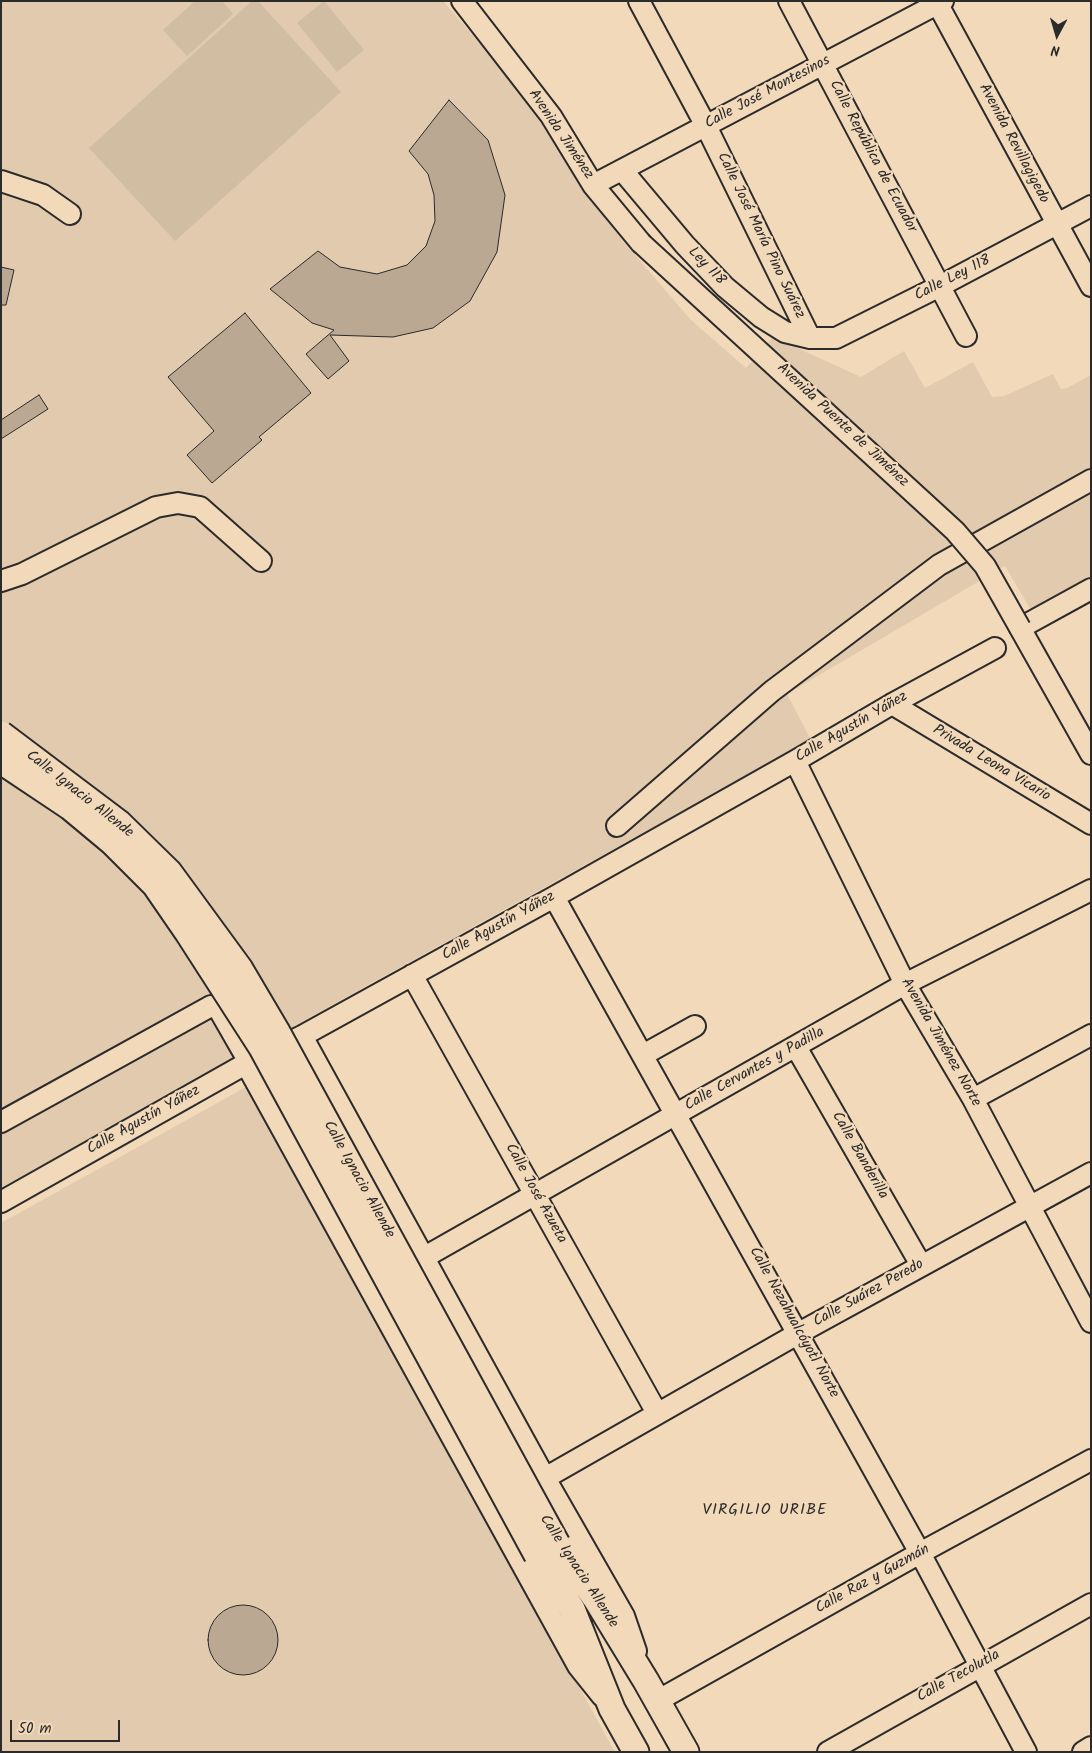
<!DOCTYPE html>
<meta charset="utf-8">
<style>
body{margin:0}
#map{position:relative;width:1092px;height:1753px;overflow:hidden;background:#f2d9ba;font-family:Kalam,sans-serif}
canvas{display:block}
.frame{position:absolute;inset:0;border:2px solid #2b2b2b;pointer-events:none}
.north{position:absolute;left:1032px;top:10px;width:50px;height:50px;-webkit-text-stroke:4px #f2d9ba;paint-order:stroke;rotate:186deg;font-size:14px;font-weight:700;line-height:20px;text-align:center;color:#2b2b2b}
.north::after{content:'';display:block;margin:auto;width:18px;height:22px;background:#2b2b2b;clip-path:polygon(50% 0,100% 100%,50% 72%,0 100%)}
.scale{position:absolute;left:10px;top:1720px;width:110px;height:22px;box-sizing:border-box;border:2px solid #2b2b2b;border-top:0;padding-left:6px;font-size:15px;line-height:18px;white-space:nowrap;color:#2b2b2b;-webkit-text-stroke:4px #f2d9ba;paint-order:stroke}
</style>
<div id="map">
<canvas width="1092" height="1753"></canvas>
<div class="frame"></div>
<div class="north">N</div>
<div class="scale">50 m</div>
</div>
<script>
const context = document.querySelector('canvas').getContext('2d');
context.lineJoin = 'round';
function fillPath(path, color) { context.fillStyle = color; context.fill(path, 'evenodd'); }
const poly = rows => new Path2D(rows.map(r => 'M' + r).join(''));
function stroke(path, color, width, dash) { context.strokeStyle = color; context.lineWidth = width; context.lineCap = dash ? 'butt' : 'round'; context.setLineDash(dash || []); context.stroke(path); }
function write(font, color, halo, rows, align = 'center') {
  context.font = font + ' Kalam,sans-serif'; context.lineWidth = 4.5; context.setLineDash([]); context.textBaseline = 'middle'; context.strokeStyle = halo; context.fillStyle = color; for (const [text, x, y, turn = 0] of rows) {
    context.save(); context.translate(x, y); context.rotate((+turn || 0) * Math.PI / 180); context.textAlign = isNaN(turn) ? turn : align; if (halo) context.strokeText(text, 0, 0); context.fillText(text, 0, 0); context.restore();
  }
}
fillPath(poly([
 [1,1,443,1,539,111,590,188,602,214,623,241,691,320,746,368,773,337,861,377,904,351,925,388,973,362,992,397,1004,396,1053,374,1061,389,1067,388,1091,375,1091,577,1031,610,1005,566,787,694,811,740,1,1188],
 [246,1087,615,1752,1,1752,1,1223]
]), '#e2caae');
fillPath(poly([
 [195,1,222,1,233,14,187,56,163,30],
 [252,1,258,1,341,92,175,241,89,148],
 [324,1,364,50,337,72,297,23]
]), '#d1bda2');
const building = poly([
 [449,100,488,140,505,195,497,252,470,301,433,328,393,337,330,335,349,361,328,379,306,354,334,330,312,323,270,289,318,251,340,267,377,274,407,265,426,246,435,221,434,195,428,174,409,151,449,100],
 [1,267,14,270,6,305,1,305,1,267],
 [245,313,311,393,259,437,262,440,212,483,187,455,214,431,168,377,245,313],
 [39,395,48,409,1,439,1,420,39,395],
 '208 1640a35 35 0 1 1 70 0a35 35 0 1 1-70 0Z'
]);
fillPath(building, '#bba892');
stroke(building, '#2b2b2b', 1);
const minor = poly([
 [462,1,551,116,593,185,641,243],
 [639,1,706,126,810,338],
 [789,1,966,336],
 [936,1,1091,286],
 [622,170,685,245,725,287,761,317,785,332,810,338,836,338,940,286,1091,206],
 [1,181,43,195,70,214],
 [593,185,943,1],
 [1,581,22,574,156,507,178,503,200,507,261,561],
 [1091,589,1020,628,1091,754],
 [892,704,1091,824],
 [795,761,905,984,973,1099,1091,1322],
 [617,826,772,691,939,565,1091,480],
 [554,897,920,1553,1026,1752],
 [412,975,657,1413],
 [302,1036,545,1478,624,1616,636,1651],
 [796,1047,921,1265],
 [643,1055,695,1026],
 [246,1064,578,1666,602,1696],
 [973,1099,1091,1035],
 [1,1122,211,1006,218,1008,249,1062],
 [1,1202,249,1062,302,1036,554,897,795,761,892,704,995,648],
 [423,1258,905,984,1091,890],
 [545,1478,799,1333,1091,1173],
 [657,1701,920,1553,1091,1460],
 [828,1752,1091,1604],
 [1083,1752,1091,1747]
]);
const major = poly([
 [557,1544,596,1599,646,1681,686,1752],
 [537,1555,572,1609,612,1709,636,1752]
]);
stroke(minor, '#2b2b2b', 24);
stroke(major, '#2b2b2b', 29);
stroke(minor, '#f2d9ba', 20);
stroke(major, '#f2d9ba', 25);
const minorBridge = poly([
 [641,243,955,531,985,566,1020,628]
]);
const majorBridge = poly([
 [1,734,119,823,169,872,240,969,276,1030,557,1544],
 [1,761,70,807,112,842,155,885,188,933,262,1048,537,1555]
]);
stroke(minorBridge, '#2b2b2b', 24, []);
stroke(majorBridge, '#2b2b2b', 29, []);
stroke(minorBridge, '#f2d9ba', 20);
stroke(majorBridge, '#f2d9ba', 25);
write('15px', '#2b2b2b', '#f2d9ba', [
 ["Calle José Montesinos",768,93,-28],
 ["Avenida Jiménez",560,135,56],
 ["Avenida Revillagigedo",1013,144,62],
 ["Calle República de Ecuador",872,157,62],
 ["Calle José María Pino Suárez",760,236,64],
 ["Ley 118",706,267,46],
 ["Calle Ley 118",953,279,-27],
 ["Avenida Puente de Jiménez",842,426,43],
 ["Calle Agustín Yáñez",852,728,-30],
 ["Privada Leona Vicario",991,764,31],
 ["Calle Ignacio Allende",79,795,38],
 ["Calle Agustín Yáñez",499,927,-29],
 ["Avenida Jiménez Norte",940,1043,60],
 ["Calle Cervantes y Padilla",755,1070,-29],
 ["Calle Agustín Yáñez",144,1121,-29],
 ["Calle Banderilla",859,1156,60],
 ["Calle Ignacio Allende",358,1180,61],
 ["Calle José Azueta",535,1194,61],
 ["Calle Suárez Peredo",869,1294,-29],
 ["Calle Nezahualcóyotl Norte",793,1323,61],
 ["Calle Ignacio Allende",578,1572,57],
 ["Calle Raz y Guzmán",873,1580,-29],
 ["Calle Tecolutla",959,1677,-29]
]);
context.letterSpacing = '1px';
write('16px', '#2b2b2b', '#f2d9ba', [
 ["VIRGILIO URIBE",765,1511]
]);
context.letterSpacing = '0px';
</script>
